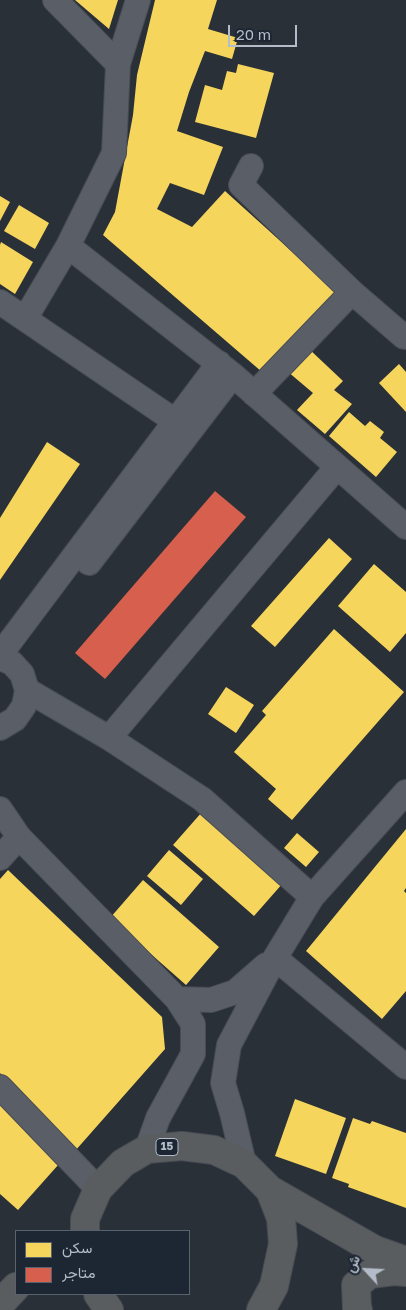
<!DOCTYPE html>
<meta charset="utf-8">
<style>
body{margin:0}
#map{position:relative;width:406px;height:1310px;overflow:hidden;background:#2a3038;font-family:"Golos Text",Vazirmatn,sans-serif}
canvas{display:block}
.legend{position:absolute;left:15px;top:1230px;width:175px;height:65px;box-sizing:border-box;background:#1d2633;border:1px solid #59626f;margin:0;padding:6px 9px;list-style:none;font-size:15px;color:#b4bcc9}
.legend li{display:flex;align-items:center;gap:10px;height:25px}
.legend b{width:25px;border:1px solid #59626f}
.north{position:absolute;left:341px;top:1245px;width:50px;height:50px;-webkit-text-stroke:4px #1d2633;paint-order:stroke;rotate:295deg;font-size:14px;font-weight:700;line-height:20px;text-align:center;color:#b4bcc9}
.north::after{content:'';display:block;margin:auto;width:18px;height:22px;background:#b4bcc9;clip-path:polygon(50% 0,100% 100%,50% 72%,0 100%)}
.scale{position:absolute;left:228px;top:25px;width:69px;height:22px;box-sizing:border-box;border:2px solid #b4bcc9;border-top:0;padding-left:6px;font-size:15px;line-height:18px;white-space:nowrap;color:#b4bcc9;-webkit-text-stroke:4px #1d2633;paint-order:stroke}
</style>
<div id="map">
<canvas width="406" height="1310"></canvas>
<ul class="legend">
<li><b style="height:14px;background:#f6d55c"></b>سكن</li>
<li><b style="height:14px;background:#d6604d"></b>متاجر</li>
</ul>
<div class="north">ش</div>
<div class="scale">20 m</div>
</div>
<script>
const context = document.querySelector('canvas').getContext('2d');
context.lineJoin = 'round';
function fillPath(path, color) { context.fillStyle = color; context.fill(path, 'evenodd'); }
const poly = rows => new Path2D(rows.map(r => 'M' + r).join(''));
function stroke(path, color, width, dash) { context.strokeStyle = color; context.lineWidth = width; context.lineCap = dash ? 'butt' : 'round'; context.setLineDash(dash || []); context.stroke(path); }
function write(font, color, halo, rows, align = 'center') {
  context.font = font + ' "Golos Text",sans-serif'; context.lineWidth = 5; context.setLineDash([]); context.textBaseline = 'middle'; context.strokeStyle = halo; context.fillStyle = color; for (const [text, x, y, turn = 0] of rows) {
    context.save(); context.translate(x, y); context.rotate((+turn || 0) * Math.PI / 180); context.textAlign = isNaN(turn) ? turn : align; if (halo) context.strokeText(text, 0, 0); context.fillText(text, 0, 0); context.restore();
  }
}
fillPath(poly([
 [75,0,118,0,109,29],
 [155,0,217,0,208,29,238,38,232,59,205,51,189,92,177,131,223,147,204,195,170,183,157,209,192,227,225,191,339,294,262,372,103,235,115,212,133,115,137,75],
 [238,64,274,73,256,138,195,122,205,85,222,90,227,71,236,73],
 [0,196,10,202,0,221],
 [19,205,49,223,35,249,4,231],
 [1,242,33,262,15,294,0,284,0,245],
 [308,348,343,381,334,390,352,404,325,434,297,410,313,393,287,371],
 [399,364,406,372,406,412,379,383],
 [349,412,365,426,370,421,384,432,380,438,397,452,376,477,329,436],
 [47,442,80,464,0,580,0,518],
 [329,538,352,559,275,647,251,626],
 [374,564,406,592,406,633,390,652,338,606],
 [334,629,404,692,292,820,268,799,276,789,234,752,266,715,262,711],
 [226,687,254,705,236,733,208,714],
 [202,812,283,883,254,916,173,845],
 [406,829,406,888,404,891,406,893,406,991,382,1019,306,951],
 [297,833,319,852,306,867,284,848],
 [169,850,203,879,181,905,147,876],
 [8,870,162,1017,165,1049,75,1151,0,1073,0,879],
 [143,880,219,947,186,985,110,918],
 [295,1099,346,1118,326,1174,275,1156],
 [0,1102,59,1164,18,1210,0,1194],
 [353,1118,370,1124,372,1121,406,1133,406,1208,348,1187,349,1184,332,1178]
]), '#f6d55c');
fillPath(poly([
 [215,491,246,517,105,679,75,653]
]), '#d6604d');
const street = poly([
 [55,0,118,64],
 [251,166,241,185,352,292,254,394],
 [68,246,233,375,406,527],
 [352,292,404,337],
 [0,302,175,421],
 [25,319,68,246,114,153,118,64,138,0],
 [89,563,233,375],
 [0,655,219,363],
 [0,658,12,663,22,674,27,690,24,706,15,719,0,728],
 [27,690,109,738,202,799,312,897],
 [109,738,337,467],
 [0,809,19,837,177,999,193,1024,193,1054,158,1118,147,1149],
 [0,858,19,837],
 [275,958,406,1067],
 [177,999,211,1000,235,992,266,965],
 [0,1087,98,1189],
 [244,1164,232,1113,223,1083,229,1045,275,958,312,897,406,792]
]);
const highway = poly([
 [85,1231,85,1219,98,1189,123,1163,147,1149,182,1146,214,1150,244,1164,270,1190,375,1250,406,1261],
 [98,1294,109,1310],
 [0,1304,16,1287],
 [261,1310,274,1286,283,1244,281,1218,270,1190],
 [358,1310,357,1309,356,1285,370,1274,394,1271,406,1272]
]);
stroke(street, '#484c53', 26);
stroke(highway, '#474c53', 30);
stroke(street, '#5a5e66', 24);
stroke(highway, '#5a5d60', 28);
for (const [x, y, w] of [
 [167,1147,22]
]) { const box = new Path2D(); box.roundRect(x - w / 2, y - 8.5, w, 17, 4); context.fillStyle = '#1d2633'; context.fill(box); stroke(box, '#b4bcc9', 1); }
write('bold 11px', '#b4bcc9', null, [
 ["15",167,1147]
]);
</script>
